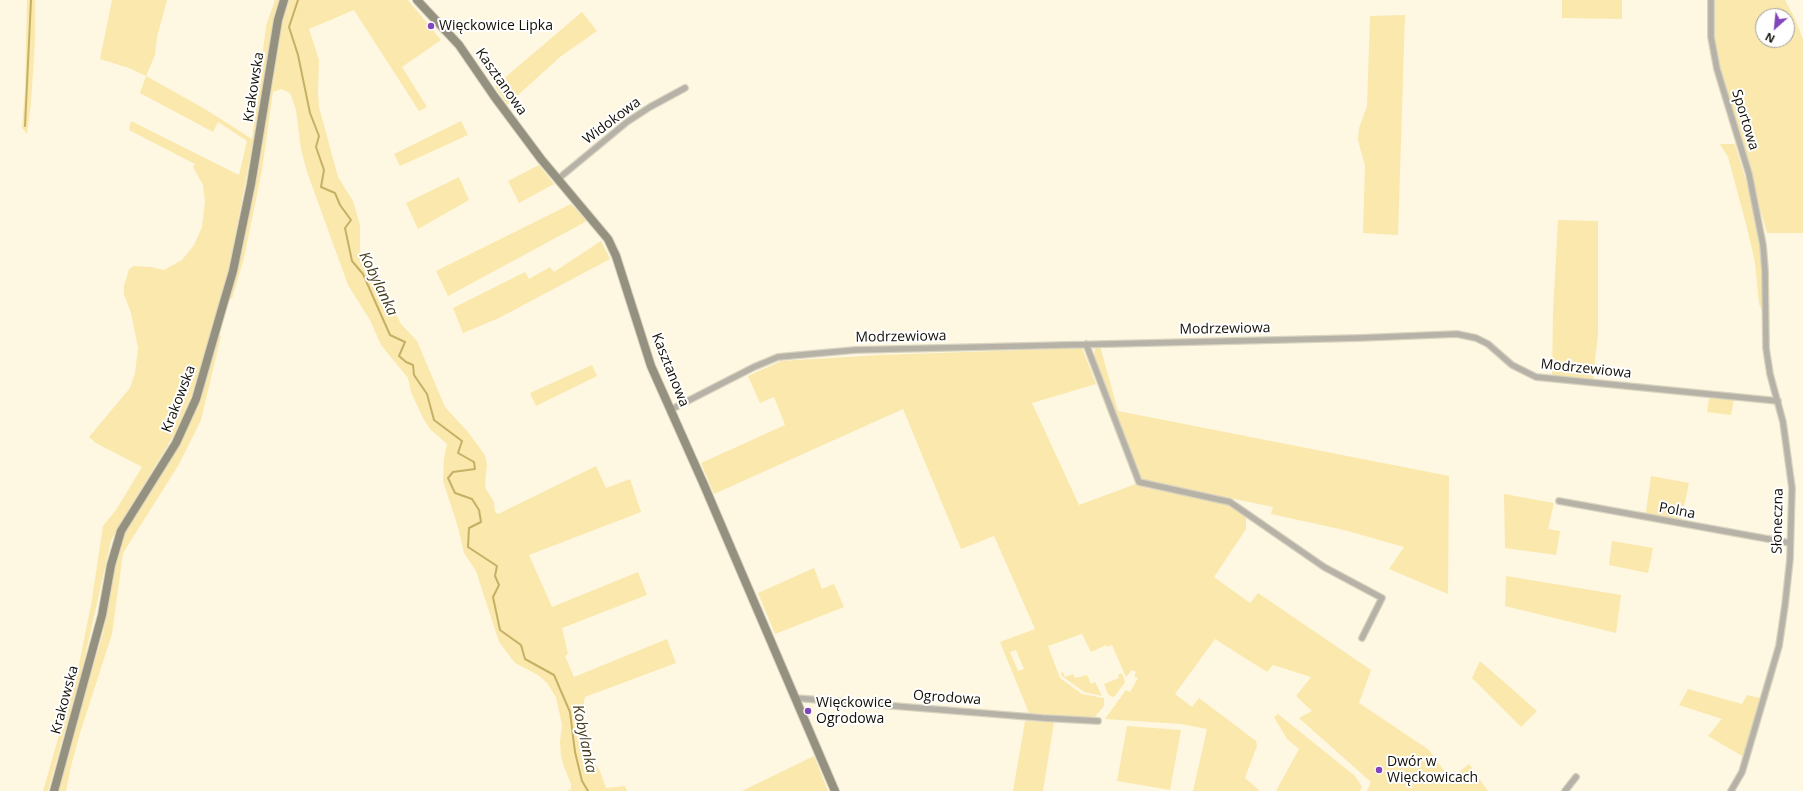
<!DOCTYPE html>
<meta charset="utf-8">
<style>
body{margin:0}
#map{position:relative;width:1803px;height:791px;overflow:hidden;background:#fef8e2;font-family:"Open Sans",sans-serif}
canvas{display:block}
.north{position:absolute;left:1755px;top:8px;width:40px;height:40px;box-sizing:border-box;background:#fff;border:1px solid #a09f9b;border-radius:50%;rotate:207deg;font-size:11px;font-weight:700;line-height:16px;text-align:center;color:#120f06}
.north::after{content:'';display:block;margin:auto;width:14px;height:18px;background:#8246bc;clip-path:polygon(50% 0,100% 100%,50% 72%,0 100%)}
</style>
<div id="map">
<canvas width="1803" height="791"></canvas>
<div class="north">N</div>
</div>
<script>
const context = document.querySelector('canvas').getContext('2d');
context.lineJoin = 'round';
function fillPath(path, color) { context.fillStyle = color; context.fill(path, 'evenodd'); }
const poly = rows => new Path2D(rows.map(r => 'M' + r).join(''));
function stroke(path, color, width, dash) { context.strokeStyle = color; context.lineWidth = width; context.lineCap = dash ? 'butt' : 'round'; context.setLineDash(dash || []); context.stroke(path); }
function write(font, color, halo, rows, align = 'center') {
  context.font = font + ' "Open Sans",sans-serif'; context.lineWidth = 4; context.setLineDash([]); context.textBaseline = 'middle'; context.strokeStyle = halo; context.fillStyle = color; for (const [text, x, y, turn = 0] of rows) {
    context.save(); context.translate(x, y); context.rotate((+turn || 0) * Math.PI / 180); context.textAlign = isNaN(turn) ? turn : align; if (halo) context.strokeText(text, 0, 0); context.fillText(text, 0, 0); context.restore();
  }
}
fillPath(poly([
 [27,0,35,0,35,39,31,103,27,134,22,128,25,91],
 [112,0,167,0,157,37,155,55,146,76,205,109,252,139,266,26,275,0,279,0,274,18,253,143,230,263,215,319,190,401,174,435,121,522,111,541,82,670,48,791,43,791,78,669,91,605,103,526,116,510,142,467,96,443,89,437,130,388,135,373,138,348,131,313,124,294,124,286,129,269,134,266,151,267,164,270,182,260,194,245,202,227,205,202,203,185,193,167,195,164,129,130,131,121,239,175,247,141,218,122,213,132,140,93,146,76,129,68,100,59],
 [287,0,408,0,441,40,402,67,427,107,419,111,354,10,309,29,319,60,318,93,319,107,338,177,353,201,360,225,360,251,365,258,374,267,385,285,392,306,401,324,417,341,445,407,468,432,485,455,487,465,485,484,486,489,494,502,495,512,498,514,596,466,606,488,630,479,641,512,529,555,552,607,638,572,647,595,562,628,568,654,565,656,574,677,667,639,676,663,585,697,580,720,583,740,589,756,600,771,606,788,625,786,627,791,566,791,571,789,571,784,564,767,561,756,560,742,562,725,556,697,547,683,538,675,515,663,499,642,476,571,464,553,458,527,443,481,444,459,447,444,430,429,423,418,411,392,408,378,381,345,370,320,348,285,307,172,301,149,296,110,290,93,281,89,273,92,262,170,244,258,232,299,228,298,284,4],
 [1562,0,1622,0,1622,19,1562,18],
 [1714,0,1785,0,1795,19,1803,39,1803,233,1767,233,1719,66,1714,38],
 [1763,16,1787,16,1787,40,1763,40],
 [582,12,597,31,560,57,507,105,495,86],
 [1405,15,1398,235,1363,233,1365,166,1358,140,1359,128,1367,106,1370,16],
 [461,121,468,135,400,166,394,154],
 [1720,144,1735,144,1759,224,1761,246,1764,314,1759,304,1755,262,1746,224,1728,157],
 [539,165,554,184,519,203,508,181],
 [459,177,469,200,418,229,406,203],
 [571,204,587,221,448,296,436,271],
 [1558,220,1598,221,1598,333,1593,380,1552,377,1553,312],
 [601,241,610,259,499,318,463,333,453,308,525,272,529,279,550,267,554,272],
 [218,335,221,336,201,420,178,466,123,553,112,634,80,733,71,766,66,791,56,791,103,633,115,561,122,539,129,523,186,429],
 [1095,346,1100,346,1118,411,1449,476,1448,594,1389,569,1404,547,1344,530,1271,514,1273,507,1141,480,1094,357],
 [1082,348,1096,384,1032,403,1079,505,1136,484,1146,488,1225,503,1246,517,1246,529,1214,577,1250,603,1258,593,1371,670,1359,703,1429,750,1450,779,1469,764,1488,791,1367,791,1371,782,1299,718,1312,711,1296,696,1311,677,1273,665,1267,672,1215,639,1175,694,1192,707,1199,698,1256,741,1257,746,1245,778,1260,791,1193,791,1207,729,1182,724,1105,719,1126,690,1130,692,1138,678,1134,676,1136,672,1132,670,1126,677,1112,645,1107,647,1106,645,1091,652,1082,634,1048,646,1060,678,1082,694,1104,698,1104,706,1094,718,1029,713,1000,642,1035,629,994,536,961,549,903,409,714,494,701,463,785,425,774,397,760,403,748,376,781,361,880,355],
 [1016,650,1024,669,1018,671,1010,652],
 [592,365,597,376,536,406,530,393],
 [1709,398,1734,399,1731,415,1707,412],
 [1651,476,1689,483,1680,526,1645,519],
 [1504,494,1554,503,1548,529,1560,531,1556,555,1505,548],
 [1612,541,1653,548,1648,573,1609,565],
 [814,568,822,589,834,584,844,607,775,634,758,593],
 [1506,576,1621,595,1616,633,1505,606],
 [1480,661,1537,711,1521,727,1472,678],
 [1063,672,1065,677,1073,674,1075,678,1087,675,1091,684,1095,682,1102,696,1084,692,1062,676,1061,673],
 [1122,673,1125,682,1115,696,1112,697,1108,694,1104,684,1119,678,1118,675],
 [1688,689,1742,704,1747,695,1760,698,1744,757,1708,736,1722,719,1679,705],
 [1278,714,1355,776,1362,787,1360,791,1276,791,1299,749,1287,739,1274,717],
 [1025,721,1054,722,1043,791,1013,791],
 [1127,726,1181,730,1170,790,1117,781],
 [814,756,828,791,742,791]
]), '#fae8ac');
stroke(poly([
 [298,0,289,27,298,55,310,113,319,136,316,147,324,170,321,187,335,193,340,205,351,220,345,228,352,261,363,274,390,335,405,342,399,356,406,362,413,365,414,375,427,394,434,420,462,441,458,453,474,462,475,469,453,472,448,478,455,493,472,499,479,510,481,522,469,528,468,547,497,566,495,576,499,585,493,597,500,630,521,645,525,659,554,675,570,712,575,752,582,781,588,791],
 [25,126,31,0]
]), '#c5b065', 2);
const street = poly([
 [1711,0,1711,37,1717,69,1749,174,1763,245,1765,270,1766,348,1770,374,1783,422,1792,488,1790,559,1785,605,1779,646,1742,772,1731,791],
 [558,179,627,122,650,107,685,88],
 [1086,344,1139,482,1230,502,1324,567,1382,598,1362,638],
 [672,409,754,367,778,357,855,350,1359,338,1457,334,1476,338,1488,344,1512,365,1536,377,1778,401],
 [1559,501,1790,543],
 [795,698,1043,718,1098,721],
 [1565,791,1576,777]
]);
const secondary = poly([
 [417,0,459,45,494,96,541,159,608,239,616,256,651,366,704,485,835,791],
 [54,791,102,615,111,565,121,531,176,443,196,399,221,312,233,271,251,184,278,20,284,0]
]);
stroke(street, '#d8d3bf', 8);
stroke(secondary, '#d8d3bf', 10);
stroke(street, '#b6b2a7', 5.5);
stroke(secondary, '#959180', 8);
for (const [x, y, r, color] of [
 [431,26,4,"#8246bc"],
 [808,711,4,"#8246bc"],
 [1379,770,4,"#8246bc"]
]) { const dot = new Path2D(); dot.arc(x, y, r, 0, 2 * Math.PI); context.fillStyle = color; context.fill(dot); stroke(dot, '#fff', 1.5); }
write('14px', '#120f06', '#fff', [
 ["Więckowice Lipka",439,26],
 ["Więckowice",816,703],
 ["Ogrodowa",816,719],
 ["Dwór w",1387,762],
 ["Więckowicach",1387,778]
], 'left');
write('14px', '#120f06', '#fff', [
 ["Kasztanowa",501,82,55],
 ["Krakowska",254,87,-81],
 ["Sportowa",1745,120,73],
 ["Widokowa",612,121,-37],
 ["Modrzewiowa",1225,329,-1],
 ["Modrzewiowa",901,337,-1],
 ["Modrzewiowa",1586,369,6],
 ["Kasztanowa",670,370,68],
 ["Krakowska",179,399,-69],
 ["Polna",1677,511,11],
 ["Słoneczna",1778,521,-89],
 ["Ogrodowa",947,698,4],
 ["Krakowska",65,700,-75]
]);
write('italic 15px', '#453c1b', '#fff', [
 ["Kobylanka",378,284,64],
 ["Kobylanka",584,739,78]
]);
</script>
